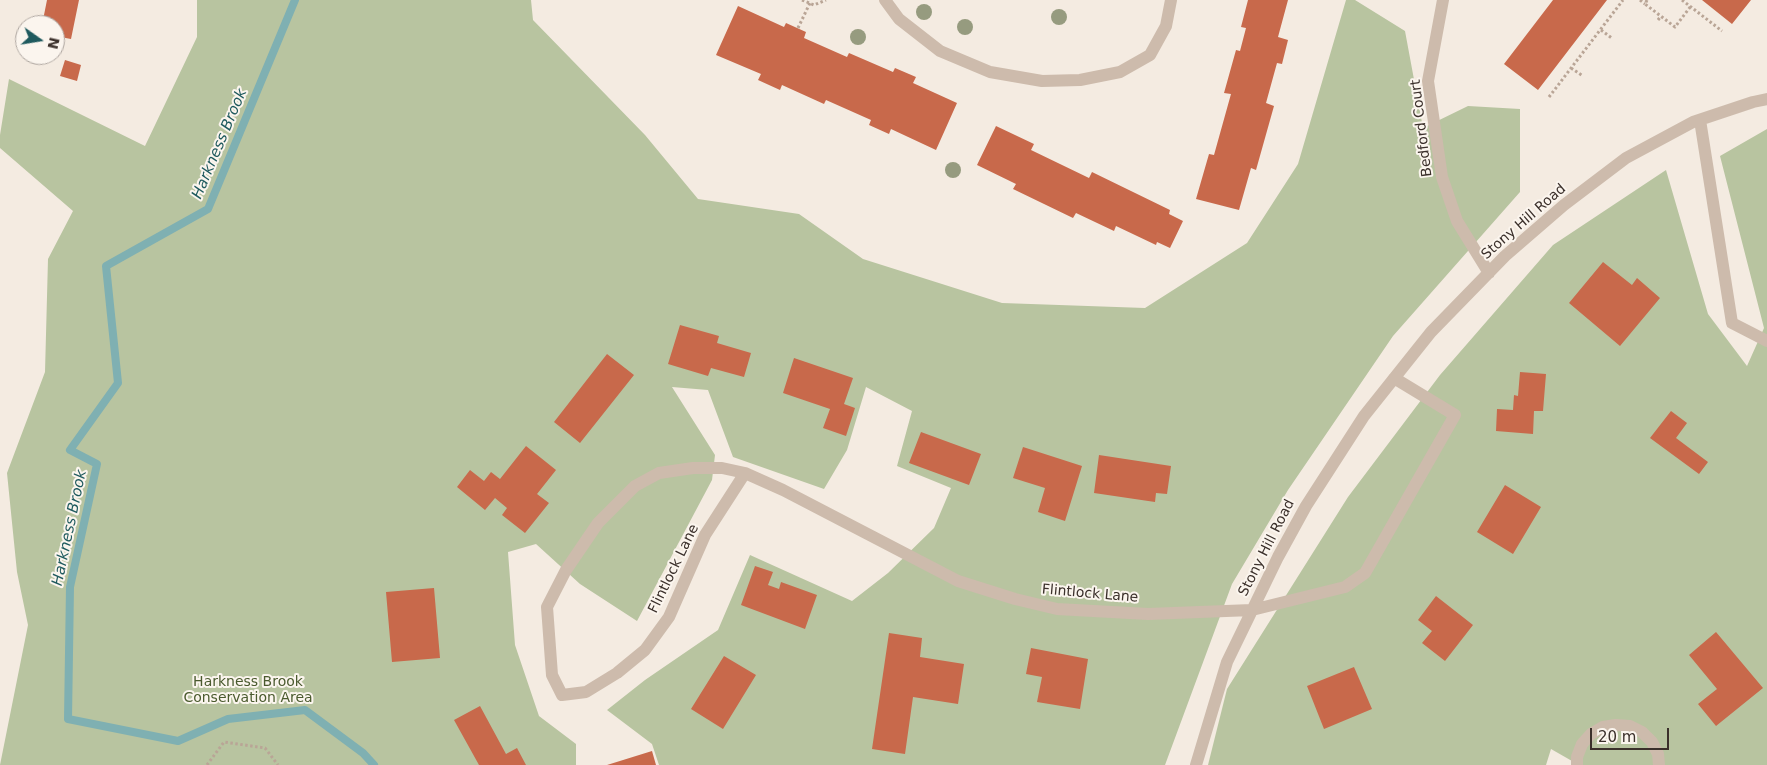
<!DOCTYPE html>
<style>
body{margin:0}
#map{position:relative;width:1767px;height:765px;overflow:hidden;background:#f4ebe1;font-family:"DejaVu Sans",sans-serif}
canvas{display:block}
.north{position:absolute;left:15px;top:15px;width:50px;height:50px;box-sizing:border-box;background:#fbf5ee;border:1px solid #aea6a0;border-radius:50%;rotate:103deg;font-size:14px;font-weight:700;line-height:20px;text-align:center;color:#3b302b}
.north::after{content:'';display:block;margin:auto;width:18px;height:22px;background:#1f5a5e;clip-path:polygon(50% 0,100% 100%,50% 72%,0 100%)}
.scale{position:absolute;left:1590px;top:728px;width:79px;height:22px;box-sizing:border-box;border:2px solid #3b302b;border-top:0;padding-left:6px;font-size:15px;line-height:18px;white-space:nowrap;color:#3b302b;-webkit-text-stroke:4px #fbf5ee;paint-order:stroke}
</style>
<div id="map">
<canvas width="1767" height="765"></canvas>
<div class="north">N</div>
<div class="scale">20 m</div>
</div>
<script>
const context = document.querySelector('canvas').getContext('2d');
context.lineJoin = 'round';
function fillPath(path, color) { context.fillStyle = color; context.fill(path, 'evenodd'); }
const poly = rows => new Path2D(rows.map(r => 'M' + r).join(''));
function stroke(path, color, width, dash) { context.strokeStyle = color; context.lineWidth = width; context.lineCap = dash ? 'butt' : 'round'; context.setLineDash(dash || []); context.stroke(path); }
function write(font, color, halo, rows, align = 'center') {
  context.font = font + ' "DejaVu Sans",sans-serif'; context.lineWidth = 4; context.setLineDash([]); context.textBaseline = 'middle'; context.strokeStyle = halo; context.fillStyle = color; for (const [text, x, y, turn = 0] of rows) {
    context.save(); context.translate(x, y); context.rotate((+turn || 0) * Math.PI / 180); context.textAlign = isNaN(turn) ? turn : align; if (halo) context.strokeText(text, 0, 0); context.fillText(text, 0, 0); context.restore();
  }
}
fillPath(poly([
 [197,0,531,0,533,20,645,135,698,199,799,214,863,259,1002,303,1145,308,1247,243,1298,164,1346,0,1355,0,1405,31,1423,128,1468,106,1520,109,1520,192,1393,336,1288,490,1232,584,1165,765,659,765,652,744,607,710,645,680,718,630,750,555,852,601,888,573,934,528,951,488,897,466,912,411,866,387,847,450,824,489,733,457,708,390,672,387,715,455,712,480,637,621,580,584,536,544,508,552,515,645,539,716,576,744,576,765,0,765,28,625,17,572,7,473,45,372,48,259,73,211,0,148,0,135,9,79,145,146,197,37],
 [1767,129,1767,765,1579,765,1551,749,1546,765,1208,765,1227,689,1348,497,1440,375,1553,245,1666,170,1708,314,1747,366,1764,328,1720,156]
]), '#b8c4a0');
stroke(poly([
 [295,0,208,209,106,266,118,383,70,450,97,464,70,587,68,719,178,741,228,719,305,710,363,753,374,765]
]), '#7fb0b2', 8);
fillPath(poly([
 [47,0,79,0,71,39,55,36,55,25,42,25],
 [1248,0,1288,0,1278,37,1288,40,1282,64,1277,63,1266,103,1274,106,1256,170,1251,168,1239,210,1196,199,1209,154,1214,155,1231,94,1224,93,1236,50,1240,51,1246,28,1241,27],
 [1553,0,1607,0,1538,90,1504,64],
 [1702,0,1751,0,1732,24],
 [738,6,784,27,786,23,806,32,804,38,847,57,849,53,893,72,895,68,916,77,913,83,957,103,936,150,891,129,889,134,869,125,871,120,826,100,824,104,782,85,780,90,758,80,761,74,716,55],
 [65,60,81,65,77,81,60,76],
 [996,126,1034,144,1031,150,1089,178,1092,172,1170,210,1169,214,1183,221,1170,248,1157,242,1156,245,1116,226,1114,231,1076,213,1073,218,1013,189,1016,184,977,165],
 [1603,262,1632,285,1637,278,1660,298,1620,346,1569,303],
 [680,325,719,336,717,343,751,353,744,377,711,368,708,376,668,364],
 [607,354,634,375,580,443,554,422],
 [794,358,853,378,844,404,855,408,846,436,823,428,830,409,783,393],
 [1520,372,1546,374,1543,411,1534,411,1533,434,1496,431,1497,409,1513,410,1514,395,1518,396],
 [1671,411,1687,423,1676,438,1708,462,1699,474,1650,438],
 [921,432,981,454,969,485,909,463],
 [526,446,556,470,537,494,549,503,525,533,502,515,507,508,495,498,485,510,457,487,470,470,484,481,491,472,500,479],
 [1023,447,1082,466,1065,521,1038,512,1045,488,1013,478],
 [1099,455,1171,466,1167,494,1156,493,1155,502,1094,493],
 [1505,485,1541,507,1513,554,1477,532],
 [755,566,773,572,768,585,779,589,781,582,817,595,805,629,741,605],
 [434,588,440,658,392,662,386,592],
 [1436,596,1473,625,1445,661,1422,643,1432,631,1418,620],
 [1716,632,1763,688,1716,726,1698,704,1717,689,1689,655],
 [889,633,922,638,920,657,964,664,958,704,913,697,905,754,872,749],
 [1031,648,1088,659,1080,709,1037,702,1042,677,1026,674],
 [724,656,756,675,723,729,691,709],
 [1354,667,1372,709,1324,729,1307,686],
 [480,706,506,754,517,748,526,765,479,765,454,720],
 [652,751,656,765,607,765]
]), '#c8694b');
stroke(poly([
 [802,0,814,5,826,0],
 [1640,0,1645,4],
 [1647,0,1645,4,1675,27,1691,6],
 [1682,0,1722,31],
 [1658,20,1661,16],
 [798,28,810,3],
 [1601,30,1613,39],
 [1571,68,1583,76],
 [1549,97,1623,0],
 [207,765,224,742,265,748,278,765]
]), '#b9a596', 3, [2.5, 2.5]);
stroke(poly([
 [885,0,899,19,940,51,990,72,1042,81,1080,80,1120,72,1150,55,1166,26,1171,0],
 [1443,0,1428,81,1442,177,1457,221,1489,273],
 [1700,120,1732,323,1767,341],
 [745,473,705,535,669,617,645,650,617,673,586,692,562,695,552,675,547,607,566,570,598,523,635,486,659,473,693,468,722,468,745,473,783,490,958,581,1015,599,1057,609,1148,614,1252,610,1345,587,1365,573,1455,415,1394,378],
 [1196,765,1227,662,1278,557,1306,506,1364,416,1431,332,1505,256,1564,205,1626,158,1693,122,1753,102,1767,99],
 [1577,765,1577,757,1582,744,1591,734,1603,727,1616,725,1630,726,1642,732,1652,742,1658,754,1659,765]
]), '#cdbbac', 12);
context.fillStyle = '#969b7f';
for (const [x, y] of [
 [924,12],
 [1059,17],
 [965,27],
 [858,37],
 [953,170]
]) { context.beginPath(); context.arc(x, y, 8, 0, 2 * Math.PI); context.fill(); }
write('14px', '#3b302b', '#fbf5ee', [
 ["Bedford Court",1422,128,-97],
 ["Stony Hill Road",1524,222,-41],
 ["Stony Hill Road",1267,548,-63],
 ["Flintlock Lane",674,569,-64],
 ["Flintlock Lane",1090,594,5]
]);
write('14px', '#4a5a2e', '#fbf5ee', [
 ["Harkness Brook",248,682],
 ["Conservation Area",248,698]
]);
write('italic 15px', '#1f5a5e', '#fbf5ee', [
 ["Harkness Brook",220,144,-67],
 ["Harkness Brook",70,528,-78]
]);
</script>
